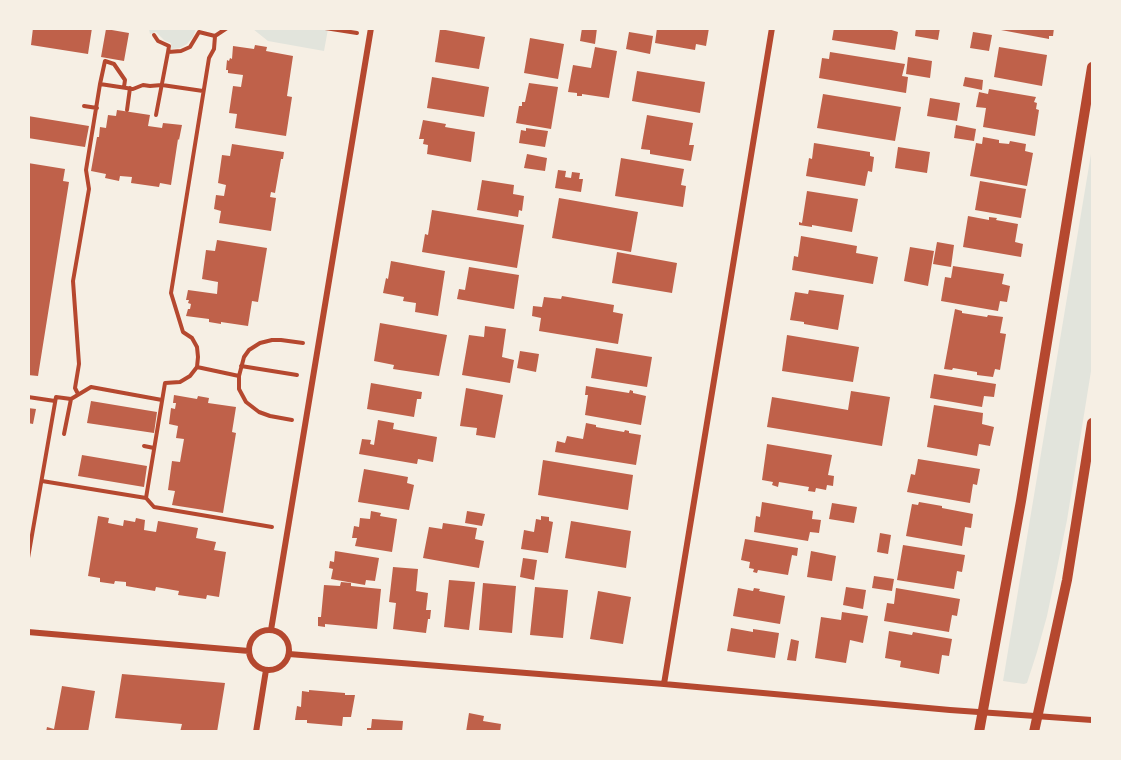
<!DOCTYPE html>
<style>
body{margin:0}
#map{position:relative;width:1121px;height:760px;overflow:hidden;background:#f6efe4;font-family:"Nunito Sans",sans-serif}
canvas{display:block}
.frame{position:absolute;inset:0;border:30px solid #f6efe4;pointer-events:none}
</style>
<div id="map">
<canvas width="1121" height="760"></canvas>
<div class="frame"></div>
</div>
<script>
const context = document.querySelector('canvas').getContext('2d');
context.lineJoin = 'round';
function fillPath(path, color) { context.fillStyle = color; context.fill(path, 'evenodd'); }
const poly = rows => new Path2D(rows.map(r => 'M' + r).join(''));
function stroke(path, color, width, dash) { context.strokeStyle = color; context.lineWidth = width; context.lineCap = dash ? 'butt' : 'round'; context.setLineDash(dash || []); context.stroke(path); }
fillPath(poly([
 [149,29,196,28,196,29,193,37,187,44,180,48,171,49,171,43,165,41,156,32,150,34],
 [253,29,328,29,324,51,268,41],
 [1092,148,1092,365,1067,520,1047,616,1037,652,1027,683,1024,684,1003,681]
]), '#e2e4dc');
fillPath(poly([
 [33,28,92,28,88,54,31,45],
 [582,28,597,28,595,44,580,41],
 [657,28,709,28,706,46,696,44,695,50,655,43],
 [834,28,885,28,898,32,895,50,832,40],
 [916,28,940,28,938,40,915,36],
 [1001,28,1054,28,1053,36,1049,36,1049,39,1001,30],
 [106,29,129,33,124,61,101,57],
 [440,29,485,37,479,69,435,62],
 [629,32,653,36,650,54,626,49],
 [973,32,992,35,989,51,970,48],
 [530,38,564,44,558,79,524,73],
 [255,45,267,47,266,51,293,56,287,96,292,97,286,136,235,128,237,114,229,113,233,86,241,87,243,75,228,73,228,70,226,70,227,60,229,61,230,58,232,59,233,46,254,49],
 [595,47,617,51,609,98,582,94,582,96,577,96,577,93,568,92,573,65,591,68],
 [999,47,1047,55,1042,86,994,77],
 [830,52,905,64,902,76,908,77,906,93,819,78,822,58,829,59],
 [908,57,932,61,930,78,906,74],
 [637,71,705,82,700,113,632,101],
 [432,77,489,87,484,117,427,108],
 [965,77,983,80,982,90,963,86],
 [529,83,558,87,551,129,516,123,519,106,522,106,522,102,525,102],
 [989,89,1036,97,1034,102,1037,103,1036,109,1039,110,1035,136,983,127,986,108,976,107,979,92,988,94],
 [823,94,901,107,895,141,817,128],
 [930,98,960,103,957,121,927,116],
 [117,110,150,115,148,126,162,128,163,123,182,125,179,140,178,139,171,185,160,183,159,187,131,183,132,177,120,176,119,181,105,178,106,174,91,171,97,137,99,137,100,127,106,128,108,115,116,116],
 [647,115,693,123,689,145,694,145,691,161,650,154,650,150,641,149],
 [28,116,89,126,85,147,28,138],
 [423,120,446,124,445,127,475,132,471,162,427,154,428,145,423,144,424,139,419,139],
 [956,125,976,129,974,141,954,138],
 [526,128,548,131,545,147,519,143,521,130,526,131],
 [983,137,999,140,999,143,1009,144,1010,141,1026,144,1025,151,1033,153,1027,186,970,176,976,143,982,144],
 [814,143,870,152,870,156,874,157,872,172,868,171,865,186,806,176,809,158,812,159],
 [232,144,284,152,283,159,281,159,275,193,271,192,270,197,276,198,271,231,219,223,221,211,214,209,216,195,224,196,226,185,218,183,222,155,230,156],
 [898,147,930,152,927,173,895,168],
 [527,154,547,158,545,171,524,168],
 [621,158,684,169,681,185,686,186,683,207,615,196],
 [28,163,65,169,63,181,69,182,38,376,28,375],
 [558,170,566,171,565,177,571,178,572,172,580,173,579,179,583,179,581,192,555,188],
 [482,180,514,185,513,194,524,196,522,211,519,210,518,217,477,210],
 [980,181,1026,189,1021,218,975,210],
 [807,191,858,199,852,232,812,225,812,227,799,225,799,222,802,223],
 [559,198,638,212,631,252,552,238],
 [432,210,524,225,517,268,422,252,425,234,428,235],
 [968,216,989,220,989,217,997,218,996,220,1018,224,1015,242,1023,244,1021,257,963,247],
 [801,236,857,246,856,253,878,257,873,284,792,270,794,256,798,257],
 [217,240,267,248,258,302,252,301,248,326,221,322,221,324,209,322,209,319,186,316,188,309,190,309,191,304,188,303,189,300,186,300,188,290,217,294,218,282,202,279,206,250,215,251],
 [937,242,954,245,951,267,933,264],
 [910,247,934,251,928,286,904,281],
 [617,252,677,263,672,293,612,283],
 [391,261,445,271,438,316,415,312,416,303,403,301,404,297,383,293,386,278,388,279],
 [953,266,1004,274,1002,284,1010,286,1007,302,1000,301,998,311,941,301,945,277,951,278],
 [469,267,519,275,514,309,457,299,459,289,465,290],
 [809,290,844,295,838,330,804,324,804,322,790,320,795,292,808,294],
 [562,296,614,305,613,312,623,314,618,344,539,331,541,318,532,316,533,306,542,307,544,297,561,299],
 [955,309,962,311,962,313,987,317,988,315,1003,317,1000,333,1006,334,1000,370,995,369,993,377,977,375,977,372,953,368,952,370,944,369],
 [380,323,447,335,439,376,393,369,394,365,374,361],
 [485,326,506,329,502,357,514,360,510,383,462,375,469,335,484,337],
 [787,335,859,347,853,382,782,371],
 [596,348,652,357,647,387,591,378],
 [520,351,539,354,536,372,517,368],
 [934,374,996,384,994,397,984,396,982,407,930,398],
 [371,383,422,392,421,399,417,399,414,417,367,409],
 [586,386,629,393,630,390,633,391,633,393,646,396,641,425,585,415,588,395,585,395],
 [466,388,503,395,495,438,476,435,477,428,460,426],
 [851,391,890,397,882,446,767,427,772,397,848,410],
 [174,395,197,399,198,396,209,398,208,403,236,407,232,432,236,433,223,513,172,505,175,491,168,490,172,461,180,462,184,439,176,438,178,426,169,424,171,408,175,409,176,403,173,403],
 [91,401,157,412,154,433,87,423],
 [934,405,983,413,982,424,994,427,990,446,979,444,977,456,927,447],
 [28,408,36,409,33,424,28,423],
 [378,420,394,423,393,429,437,437,433,462,418,459,417,464,359,454,362,439,371,440,370,444,374,445],
 [586,423,596,425,596,427,624,432,625,430,629,431,629,433,641,435,636,465,555,452,557,441,565,443,567,436,583,439],
 [767,444,832,455,828,475,834,476,833,486,827,485,826,490,816,488,815,492,808,491,809,487,779,482,778,487,772,485,773,482,762,480],
 [82,455,147,466,144,487,78,476],
 [918,459,980,469,977,485,973,484,970,503,907,492,911,474,915,475],
 [543,460,633,475,628,510,538,495],
 [364,469,408,477,407,483,414,485,409,510,358,502],
 [762,502,813,511,812,519,821,520,819,533,810,532,808,541,754,532,756,516,760,517],
 [919,502,942,506,942,508,973,514,971,528,965,527,962,546,906,536,912,504,918,505],
 [832,503,857,507,854,523,829,519],
 [371,511,381,513,380,516,397,519,392,552,355,546,357,538,352,538,354,526,359,527,360,518,370,519],
 [467,511,485,514,482,526,465,523],
 [98,516,109,518,108,523,123,526,124,520,135,522,136,518,145,520,144,530,156,532,158,521,198,528,196,538,216,542,214,550,226,552,219,597,207,595,206,599,178,595,179,591,156,587,155,591,126,586,126,582,115,581,114,584,100,582,100,578,88,576],
 [541,516,549,517,549,521,553,522,548,553,521,549,524,530,534,532,536,519,541,520],
 [571,521,631,531,626,568,565,558],
 [443,523,477,528,475,539,484,541,479,568,423,558,429,527,442,529],
 [880,533,891,535,888,554,877,552],
 [745,539,798,548,797,556,792,555,788,575,758,570,757,573,753,572,754,569,749,568,750,562,741,560],
 [903,545,965,555,962,572,957,571,954,589,897,580],
 [335,551,379,558,375,581,366,580,365,585,331,579,333,569,329,568,330,561,334,562],
 [811,551,836,556,832,581,807,577],
 [523,558,537,560,534,580,520,577],
 [393,567,418,569,416,591,428,593,426,610,431,610,430,619,428,619,426,633,393,629,396,603,389,602],
 [874,576,894,579,892,591,872,588],
 [449,580,475,582,469,630,444,627],
 [341,582,351,583,351,586,381,589,377,629,325,624,325,627,318,626,318,617,321,617,324,585,340,586],
 [483,583,516,586,512,633,479,630],
 [535,587,568,590,563,638,530,635],
 [846,587,866,590,863,609,843,605],
 [738,588,753,591,754,588,760,589,759,591,785,596,780,624,733,616],
 [896,588,960,599,957,616,952,615,949,632,884,621,887,603,894,604],
 [598,591,631,597,623,644,590,639],
 [842,612,868,616,863,643,850,640,846,663,815,658,821,617,841,620],
 [731,628,753,632,753,629,779,633,775,658,727,651],
 [889,631,912,635,913,632,952,639,949,656,942,655,939,674,900,667,901,661,885,658],
 [791,639,799,641,796,661,787,660],
 [122,674,225,683,217,732,180,732,182,724,115,718],
 [62,686,95,691,88,732,46,732,47,727,54,729],
 [309,690,345,693,345,695,355,695,351,717,343,717,342,726,307,723,307,720,295,720,297,706,301,707,302,691,309,692],
 [469,713,484,716,483,721,501,724,500,732,466,732],
 [372,719,403,721,402,732,367,732,367,728,371,728]
]), '#bf614a');
stroke(poly([
 [325,28,357,33],
 [154,35,158,41,169,46,168,52],
 [100,84,105,61,114,64,125,80,124,87],
 [84,106,97,108],
 [127,110,130,88],
 [156,115,168,52,181,51,190,47,199,32,215,36],
 [241,366,297,375],
 [197,367,239,376],
 [78,394,75,388,79,364,73,281,89,189,86,170,100,84,133,89,143,85,150,86,162,85,203,91],
 [28,397,55,401],
 [292,420,270,416,259,412,246,402,239,389,239,376,244,357,249,350,260,343,272,340,281,340,303,343],
 [64,434,71,399],
 [144,446,154,448],
 [42,481,146,498,154,507,272,527],
 [146,498,165,383,180,382,190,376,197,367,198,357,197,347,192,338,183,332,171,293,209,58,214,49,215,36,227,28],
 [28,558,56,397,71,399,91,387,162,400]
]), '#b5482f', 4);
stroke(poly([
 [271,630,371,28],
 '249 650a20 20 0 1 1 40 0a20 20 0 1 1-40 0Z',
 [28,632,249,651],
 [289,654,664,684,950,710,1092,720],
 [664,684,772,28],
 [256,732,266,670]
]), '#b5482f', 6);
stroke(poly([
 [979,732,1021,501,1092,67],
 [1034,732,1067,580,1092,423]
]), '#b5482f', 10);
</script>
